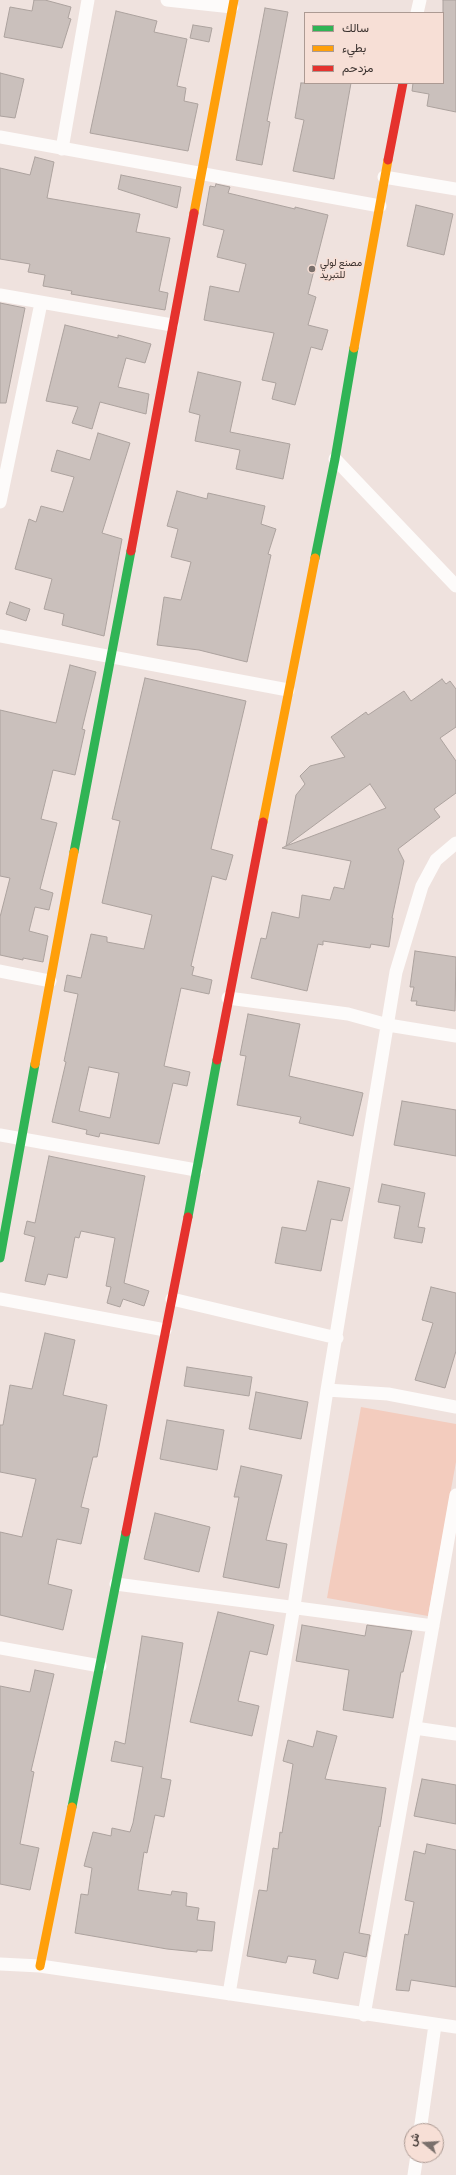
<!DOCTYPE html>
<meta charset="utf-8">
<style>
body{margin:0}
#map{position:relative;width:456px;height:2175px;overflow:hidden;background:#efe2de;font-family:Manrope,Vazirmatn,sans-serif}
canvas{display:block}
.legend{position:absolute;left:304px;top:12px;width:140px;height:72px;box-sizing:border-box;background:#f7dfd6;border:1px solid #ac9a93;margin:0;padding:5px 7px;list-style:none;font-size:12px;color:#3b322f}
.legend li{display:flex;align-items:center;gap:8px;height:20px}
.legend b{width:20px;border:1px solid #ac9a93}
.north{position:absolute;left:404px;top:2123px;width:40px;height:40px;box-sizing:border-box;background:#f7dfd6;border:1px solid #ac9a93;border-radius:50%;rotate:288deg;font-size:11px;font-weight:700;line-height:16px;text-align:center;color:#3b322f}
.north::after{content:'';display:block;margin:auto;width:14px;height:18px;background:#7a706c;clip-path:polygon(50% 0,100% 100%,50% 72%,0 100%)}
</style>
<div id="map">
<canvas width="456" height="2175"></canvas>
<ul class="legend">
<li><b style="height:5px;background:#30b455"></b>سالك</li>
<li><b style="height:5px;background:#ff9f0a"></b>بطيء</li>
<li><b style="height:5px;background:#e5322d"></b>مزدحم</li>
</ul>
<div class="north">ش</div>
</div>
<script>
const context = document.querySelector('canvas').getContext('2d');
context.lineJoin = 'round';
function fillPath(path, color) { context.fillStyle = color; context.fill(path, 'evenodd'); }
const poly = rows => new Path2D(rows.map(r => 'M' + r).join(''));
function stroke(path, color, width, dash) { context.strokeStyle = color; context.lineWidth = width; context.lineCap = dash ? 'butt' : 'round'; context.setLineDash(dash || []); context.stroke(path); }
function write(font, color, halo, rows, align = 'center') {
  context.font = font + ' Manrope,Vazirmatn,sans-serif'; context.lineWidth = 3; context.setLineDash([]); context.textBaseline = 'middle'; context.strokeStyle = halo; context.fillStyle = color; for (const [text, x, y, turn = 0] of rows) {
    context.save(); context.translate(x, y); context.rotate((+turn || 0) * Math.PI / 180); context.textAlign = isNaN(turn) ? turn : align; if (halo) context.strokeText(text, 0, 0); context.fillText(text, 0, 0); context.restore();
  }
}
fillPath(poly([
 [361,1407,456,1424,456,1462,428,1616,327,1598]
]), '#f3ccbe');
const building = poly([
 [34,0,45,0,71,7,68,18,71,19,62,48,4,37,10,7,32,11,34,0],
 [443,0,456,0,456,112,427,106,429,94,412,91,413,83,443,83,443,0],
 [265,8,288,12,267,121,270,122,262,165,236,160,265,8],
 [116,11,157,21,154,32,187,39,177,86,186,88,184,101,198,104,188,151,90,133,116,11],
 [193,25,212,28,209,42,190,38,193,25],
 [0,73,24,79,15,118,0,116,0,73],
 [301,83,351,83,334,179,293,171,304,120,295,118,301,83],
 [35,157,54,162,47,198,140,214,136,232,170,238,159,291,168,293,165,310,71,294,72,291,43,286,45,275,28,272,30,264,0,259,0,168,30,175,35,157],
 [121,175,181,187,177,208,118,189,121,175],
 [216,184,230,187,228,193,295,209,295,207,328,215,308,294,316,297,308,325,328,330,322,350,311,347,295,405,272,399,276,383,262,380,274,333,204,320,210,286,239,292,246,264,217,257,224,230,203,225,210,186,215,187,216,184],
 [416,205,453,214,444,255,407,246,416,205],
 [0,303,25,308,6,403,0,403,0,303],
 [65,325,118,338,118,335,151,344,145,363,126,358,118,387,149,394,146,414,100,402,92,429,72,423,78,407,46,401,65,325],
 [198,372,241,382,230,432,290,444,283,479,236,469,240,450,195,441,200,415,189,412,198,372],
 [98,433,130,443,102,533,122,539,104,636,62,625,64,614,44,609,52,579,15,569,29,519,36,522,41,506,63,512,74,477,51,471,57,450,90,460,98,433],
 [177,491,207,499,208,493,265,506,261,524,276,529,268,554,271,555,247,662,199,650,157,645,164,597,181,600,191,562,171,557,178,529,167,526,177,491],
 [10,602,30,609,26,621,6,614,10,602],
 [70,665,96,672,82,729,85,730,75,775,53,770,41,819,57,823,40,889,53,893,49,910,35,907,29,931,48,936,43,962,23,958,23,960,0,955,0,917,10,878,0,876,0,710,56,723,70,665],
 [145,678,246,701,211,849,233,855,226,880,212,876,191,966,194,967,192,975,212,980,209,994,181,988,164,1066,190,1072,187,1086,173,1083,159,1144,100,1133,99,1137,86,1134,87,1130,52,1122,66,1062,64,1061,78,994,64,991,67,975,81,978,91,934,107,937,107,942,144,949,152,915,102,903,120,821,112,819,145,678],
 [89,1067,119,1073,110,1118,79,1111,89,1067],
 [442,679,446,684,450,681,456,689,456,727,440,738,456,761,456,793,434,809,440,817,398,849,404,861,392,918,393,918,389,947,371,944,370,948,323,941,323,945,318,944,307,991,251,978,261,938,266,939,272,912,299,918,302,895,330,900,334,887,344,889,351,861,282,848,286,846,296,795,305,784,300,776,310,766,345,757,331,737,366,712,368,715,404,691,411,701,442,679],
 [370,784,386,808,286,846,370,784],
 [415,951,456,957,455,1011,416,1005,417,1001,411,1001,414,987,410,987,415,951],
 [248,1014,300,1024,289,1076,363,1093,353,1136,299,1123,301,1117,237,1105,246,1056,240,1055,248,1014],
 [402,1101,456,1110,456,1156,394,1145,402,1101],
 [49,1156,145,1176,124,1283,149,1291,144,1306,123,1299,120,1307,107,1303,111,1287,106,1286,115,1238,81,1231,79,1238,75,1237,67,1278,48,1274,45,1285,25,1281,35,1237,24,1234,27,1221,35,1223,49,1156],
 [318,1181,350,1188,342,1221,331,1219,321,1271,275,1263,282,1227,306,1231,318,1181],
 [382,1184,425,1193,418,1227,425,1228,422,1243,394,1238,400,1206,378,1202,382,1184],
 [431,1287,456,1293,456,1351,445,1388,415,1380,433,1323,422,1320,431,1287],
 [45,1333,75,1340,63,1395,107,1405,97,1457,93,1457,81,1507,89,1509,81,1544,57,1539,48,1584,72,1590,63,1630,0,1615,0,1532,22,1537,36,1479,0,1472,0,1425,3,1425,10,1385,32,1389,45,1333],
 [187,1367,252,1377,249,1396,184,1386,187,1367],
 [256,1392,308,1402,301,1439,249,1429,256,1392],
 [167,1420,224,1430,217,1470,160,1459,167,1420],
 [241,1466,282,1475,266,1540,287,1544,279,1588,223,1577,239,1497,234,1497,241,1466],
 [155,1513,210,1527,199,1572,144,1559,155,1513],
 [218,1612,274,1625,267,1655,250,1651,238,1701,259,1706,252,1736,190,1722,218,1612],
 [302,1625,365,1636,367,1625,412,1631,403,1672,401,1672,393,1718,343,1710,349,1670,296,1661,302,1625],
 [142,1636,183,1643,161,1778,171,1780,164,1817,155,1815,147,1853,144,1852,138,1890,171,1895,172,1891,187,1893,186,1906,199,1908,197,1920,215,1922,212,1951,197,1950,197,1952,167,1949,75,1933,81,1894,88,1895,92,1868,84,1866,93,1832,111,1836,112,1828,130,1832,133,1823,143,1767,111,1761,115,1741,125,1744,142,1636],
 [35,1670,54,1674,31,1771,34,1772,20,1844,39,1848,30,1890,0,1884,0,1686,30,1692,35,1670],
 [317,1731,337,1736,325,1779,386,1788,380,1827,379,1826,359,1933,370,1935,366,1957,344,1952,338,1979,313,1973,316,1960,288,1956,286,1963,247,1956,259,1890,267,1891,273,1848,278,1849,280,1832,282,1833,293,1764,283,1761,288,1740,313,1747,317,1731],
 [422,1779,456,1785,456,1824,414,1816,422,1779],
 [427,1844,456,1850,456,1987,411,1980,409,1991,396,1990,405,1934,408,1935,414,1902,405,1900,414,1851,425,1854,427,1844]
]);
fillPath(building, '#cac0bc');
stroke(building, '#aca29e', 1);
stroke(poly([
 [167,0,232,7],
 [417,13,420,0],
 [0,137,380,206],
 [62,149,88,0],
 [384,177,456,189],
 [0,295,172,325],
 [335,459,456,586],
 [0,502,41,303],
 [0,636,288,690],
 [0,971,50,981],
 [228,998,348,1014,388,1025,456,1036],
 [0,1135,196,1170],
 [0,1299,165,1330],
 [172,1299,337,1338],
 [327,1390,388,1394,456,1407],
 [116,1584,433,1626],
 [0,1648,100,1666],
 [415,1728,456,1734],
 [0,1964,40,1966,456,2027],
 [229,1994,294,1606,327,1390,396,972,422,886,436,860,456,843],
 [364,2015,456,1495],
 [420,2131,435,2025],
 [414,2175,417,2155]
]), '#fdfbfa', 13);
stroke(poly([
 [315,558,335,459,354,348],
 [74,852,131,551],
 [188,1217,217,1060],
 [0,1258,35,1064],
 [72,1807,126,1532]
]), '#30b455', 9);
stroke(poly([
 [194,213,234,0],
 [354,348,388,160],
 [263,822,315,558],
 [35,1064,74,852],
 [40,1966,72,1807]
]), '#ff9f0a', 9);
stroke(poly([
 [388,160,403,83],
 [131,551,194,213],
 [217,1060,263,822],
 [126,1532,188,1217]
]), '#e5322d', 9);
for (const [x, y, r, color] of [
 [312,269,4,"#7a706c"]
]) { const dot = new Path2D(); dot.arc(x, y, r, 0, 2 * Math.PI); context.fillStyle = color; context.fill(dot); stroke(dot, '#f7dfd6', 1.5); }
write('10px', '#3b322f', '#f7dfd6', [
 ["مصنع لولي",320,263],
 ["للتبريد",320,275]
], 'left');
</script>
